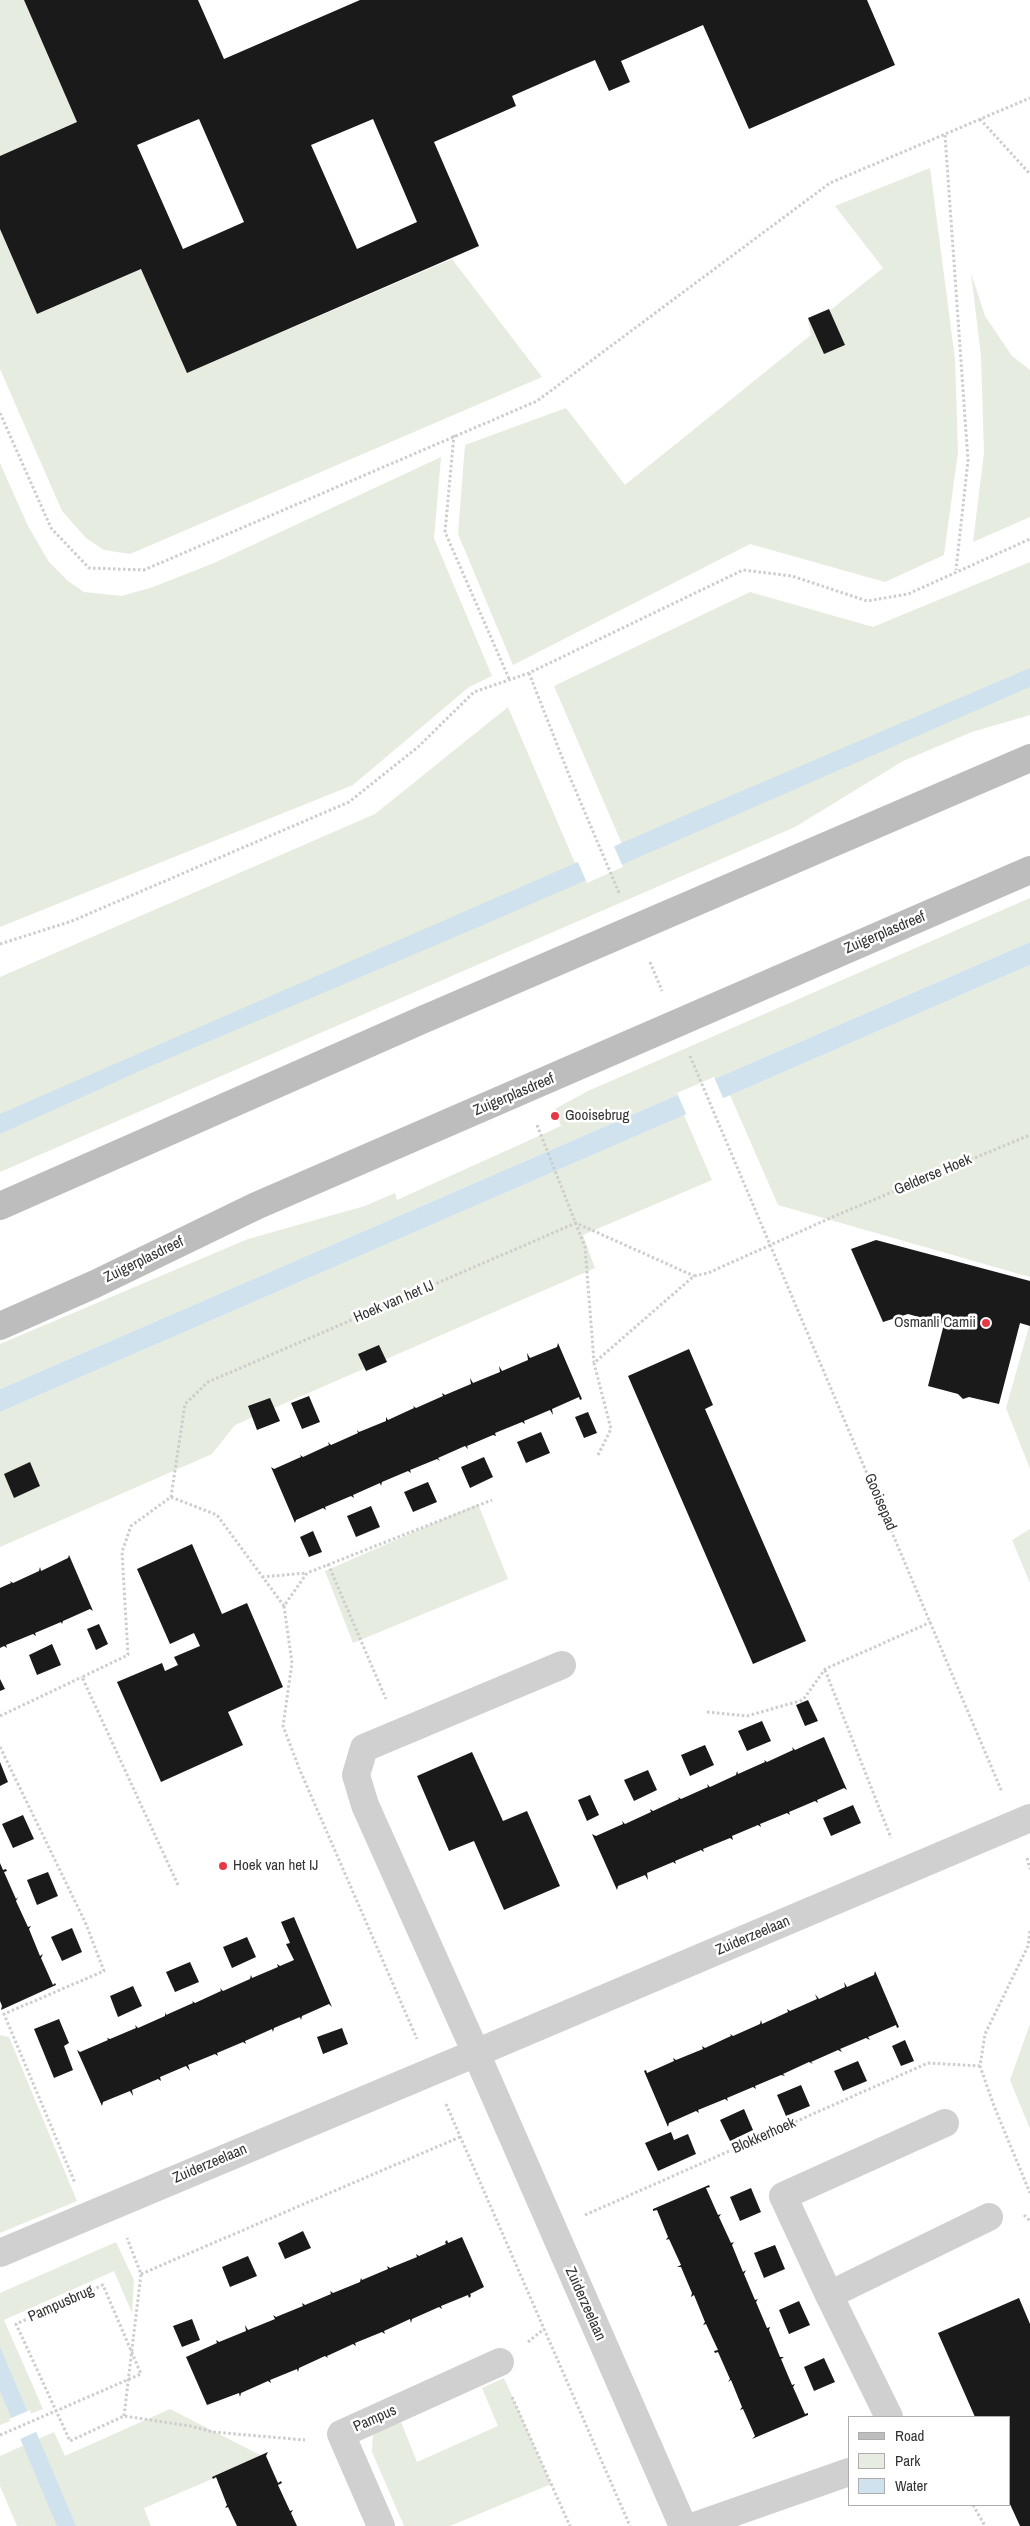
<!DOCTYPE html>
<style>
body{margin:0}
#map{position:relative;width:1030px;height:2526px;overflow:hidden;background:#fff;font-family:"Archivo Narrow",sans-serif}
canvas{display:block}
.legend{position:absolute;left:848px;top:2416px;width:162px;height:90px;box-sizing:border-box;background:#fff;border:1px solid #adadad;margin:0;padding:6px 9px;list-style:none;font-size:15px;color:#333}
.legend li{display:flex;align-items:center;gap:10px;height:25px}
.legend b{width:25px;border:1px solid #adadad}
</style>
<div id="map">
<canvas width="1030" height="2526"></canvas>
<ul class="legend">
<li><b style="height:6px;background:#bdbdbd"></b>Road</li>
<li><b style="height:14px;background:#e6ecdf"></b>Park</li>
<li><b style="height:14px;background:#cfe2ee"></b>Water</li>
</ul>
</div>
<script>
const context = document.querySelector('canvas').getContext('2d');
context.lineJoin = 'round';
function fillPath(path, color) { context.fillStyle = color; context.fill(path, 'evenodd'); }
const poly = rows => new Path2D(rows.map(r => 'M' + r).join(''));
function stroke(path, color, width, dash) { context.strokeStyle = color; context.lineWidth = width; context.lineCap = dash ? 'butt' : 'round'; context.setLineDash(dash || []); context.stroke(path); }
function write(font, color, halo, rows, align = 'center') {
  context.font = font + ' "Archivo Narrow",sans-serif'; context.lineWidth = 5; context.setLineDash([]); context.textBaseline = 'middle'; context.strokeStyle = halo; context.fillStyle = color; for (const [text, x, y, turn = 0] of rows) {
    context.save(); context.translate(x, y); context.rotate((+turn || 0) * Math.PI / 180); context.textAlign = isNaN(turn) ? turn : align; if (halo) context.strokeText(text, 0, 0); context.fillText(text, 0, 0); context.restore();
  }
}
fillPath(poly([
 [0,0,26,0,79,124,0,158],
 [930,168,955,359,958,452,944,555,885,582,750,544,513,665,458,534,465,445,566,408,625,485,811,335,808,320,828,312,883,268,835,206],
 [0,220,40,313,144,268,189,372,452,259,542,377,130,554,104,550,86,538,62,511,0,369],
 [971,273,985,316,1012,356,1030,370,1030,517,973,542,984,453,981,356],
 [441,457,434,538,492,676,469,687,353,785,0,927,0,463,28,526,49,562,68,581,84,592,122,596,153,587,214,563],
 [1030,562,1030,715,972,732,903,761,795,827,0,1172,0,977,375,814,508,707,575,863,622,844,554,686,750,592,873,627],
 [1030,898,1030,942,0,1389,0,1344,248,1239,365,1206,395,1193,397,1200,561,1126,555,1109,588,1091],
 [1030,965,1030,1277,778,1205,730,1095],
 [684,1115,712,1180,583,1235,595,1268,235,1425,212,1454,0,1547,0,1412],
 [1030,1323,1030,1469,1006,1408],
 [478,1504,508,1579,353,1643,325,1571],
 [1030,1529,1030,1583,1012,1540],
 [1030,2024,1030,2129,1010,2080],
 [0,2035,9,2037,77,2201,0,2233],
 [116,2242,134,2280,132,2313,114,2271,4,2320,43,2409,0,2425,0,2293],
 [504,2378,551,2484,450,2526,404,2526,372,2452,373,2434,401,2422,417,2462,498,2426,482,2388],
 [170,2409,264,2457,144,2508,151,2526,17,2526,0,2486,0,2456,54,2432,65,2456]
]), '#e6ecdf');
fillPath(poly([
 [1030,668,1030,687,483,925,151,1066,0,1134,0,1114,695,811],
 [1030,942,1030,965,0,1412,0,1389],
 [0,2347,76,2526,57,2526,0,2391]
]), '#cfe2ee');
fillPath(poly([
 [613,844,623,867,587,883,577,860],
 [714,1077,724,1100,687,1116,677,1093],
 [30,2410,38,2431,18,2440,9,2419]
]), '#fff');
fillPath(poly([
 [24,0,198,0,224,59,360,0,867,0,895,65,749,129,703,25,621,61,630,82,609,91,595,60,569,71,512,96,516,106,434,142,479,246,187,373,141,269,37,314,0,229,0,156,77,122],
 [199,119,244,222,183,249,137,145],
 [373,119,417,222,357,249,311,145],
 [829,309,845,345,824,354,808,318],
 [876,1240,1030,1281,1030,1326,1020,1323,999,1404,969,1397,963,1399,958,1394,928,1386,944,1324,908,1314,883,1322,851,1249],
 [558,1343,582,1399,580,1400,579,1397,552,1409,553,1415,550,1410,524,1421,525,1424,522,1422,495,1433,496,1436,493,1435,467,1446,468,1449,465,1446,438,1458,440,1461,437,1459,410,1470,411,1473,408,1471,382,1482,381,1486,380,1483,353,1495,354,1498,351,1496,325,1507,326,1510,323,1508,296,1520,295,1523,271,1467,274,1469,301,1457,300,1455,303,1457,329,1445,328,1442,331,1445,358,1433,357,1430,359,1432,386,1421,386,1417,388,1420,414,1408,413,1406,416,1408,443,1396,442,1393,445,1395,471,1384,470,1378,473,1383,500,1372,499,1366,502,1371,528,1360,527,1353,530,1358,557,1347],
 [379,1345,387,1362,366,1371,358,1354],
 [689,1349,713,1405,705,1409,806,1641,753,1664,628,1376],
 [309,1396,320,1422,302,1429,291,1403],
 [270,1398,280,1421,257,1430,248,1406],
 [588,1412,597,1433,584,1438,575,1417],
 [541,1432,550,1453,526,1463,517,1442],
 [484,1457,493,1477,470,1488,461,1467],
 [30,1462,40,1486,14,1498,4,1474],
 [428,1482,437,1502,413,1512,404,1492],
 [371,1506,380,1527,356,1537,347,1516],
 [313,1531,322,1552,309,1557,300,1537],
 [192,1544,222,1614,247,1603,283,1687,228,1712,243,1745,161,1782,117,1682,162,1663,165,1671,178,1665,174,1657,200,1646,194,1633,170,1644,137,1569],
 [69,1555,93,1611,90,1609,63,1621,62,1624,61,1622,35,1633,36,1636,33,1634,6,1645,7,1648,4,1646,0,1648,0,1588,11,1583,10,1581,13,1583,39,1571,40,1567,41,1571,68,1558],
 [99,1624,108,1644,96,1650,87,1629],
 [52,1644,61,1665,37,1675,29,1655],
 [0,1679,5,1689,0,1691],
 [808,1700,818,1721,805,1726,796,1705],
 [762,1721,771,1741,747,1751,738,1731],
 [824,1737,847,1790,844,1788,817,1800,818,1803,815,1801,789,1812,790,1815,787,1813,760,1824,761,1827,758,1825,732,1836,733,1840,730,1838,703,1849,704,1852,701,1850,675,1861,676,1864,673,1862,647,1873,648,1880,645,1875,618,1886,617,1890,592,1834,596,1836,623,1824,622,1821,625,1824,651,1812,650,1809,653,1811,679,1799,678,1797,681,1799,708,1787,707,1784,710,1787,736,1775,737,1771,738,1774,765,1762,764,1760,767,1762,793,1750,792,1747,795,1750],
 [705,1745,714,1765,690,1776,681,1755],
 [472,1752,503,1821,527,1811,560,1886,504,1910,474,1841,449,1851,417,1776],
 [0,1762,8,1782,0,1786],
 [648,1770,657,1790,634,1801,624,1780],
 [590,1795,599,1815,587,1821,578,1800],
 [853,1805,861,1823,831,1836,823,1818],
 [23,1815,34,1839,13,1848,2,1824],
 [0,1863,3,1870,6,1869,7,1871,4,1872,16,1899,18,1897,16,1901,28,1927,31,1926,29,1929,40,1956,43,1954,41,1958,53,1985,55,1983,56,1985,1,2010,2,2006,0,2001],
 [48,1872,58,1896,37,1905,27,1880],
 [294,1917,332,2007,329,2004,302,2016,301,2020,300,2017,274,2028,273,2032,272,2029,245,2041,246,2044,243,2042,217,2053,218,2056,215,2054,188,2065,190,2071,186,2066,160,2077,161,2081,158,2079,132,2090,133,2096,130,2091,103,2102,102,2106,77,2050,80,2052,108,2040,107,2038,110,2039,136,2028,135,2025,138,2028,165,2016,165,2012,166,2015,193,2003,192,2001,195,2003,221,1991,220,1988,223,1991,250,1979,251,1975,252,1978,278,1967,277,1964,280,1966,294,1960,286,1944,290,1943,281,1922],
 [72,1928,82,1952,62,1961,51,1937],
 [247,1937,256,1957,232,1968,223,1947],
 [190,1962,199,1982,175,1992,166,1972],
 [875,1971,899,2027,897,2028,896,2025,868,2037,870,2040,866,2038,840,2049,842,2052,838,2050,811,2062,813,2064,809,2062,783,2074,785,2076,781,2075,755,2086,756,2089,753,2087,727,2098,728,2101,725,2099,698,2110,699,2113,696,2111,669,2123,668,2127,644,2071,646,2070,647,2073,674,2061,673,2058,676,2060,703,2049,702,2046,705,2048,731,2036,730,2034,733,2036,760,2024,761,2020,762,2024,788,2012,787,2009,790,2011,817,1999,815,1994,819,1999,845,1987,844,1982,847,1987,874,1975],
 [133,1986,142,2006,118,2017,110,1996],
 [59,2019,69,2043,64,2046,73,2070,54,2078,34,2029],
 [342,2028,348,2044,323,2054,317,2037],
 [905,2040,914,2061,901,2066,892,2046],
 [858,2061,867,2081,843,2091,834,2071],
 [801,2085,810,2106,786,2116,777,2095],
 [744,2109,753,2130,730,2141,720,2120],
 [671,2132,674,2140,688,2134,696,2154,658,2171,645,2143],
 [709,2185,710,2187,706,2188,718,2215,721,2214,719,2217,731,2243,734,2242,732,2245,743,2272,746,2270,744,2274,755,2300,758,2299,756,2302,767,2328,770,2327,769,2330,780,2357,784,2357,781,2359,792,2385,795,2384,793,2387,805,2414,808,2413,808,2415,752,2439,755,2436,743,2409,740,2410,742,2407,731,2380,728,2382,730,2379,718,2352,715,2353,714,2351,718,2350,706,2324,703,2325,705,2322,694,2295,691,2297,692,2293,681,2267,677,2267,681,2265,669,2239,666,2240,668,2237,657,2210,653,2211,653,2209],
 [751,2188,761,2212,740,2221,730,2197],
 [303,2231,311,2248,285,2259,278,2243],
 [462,2237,484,2287,470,2294,471,2296,469,2298,468,2295,441,2306,442,2309,439,2307,412,2319,411,2323,410,2319,384,2331,385,2334,382,2332,355,2343,356,2346,353,2344,327,2356,328,2358,325,2356,299,2368,298,2372,297,2369,270,2380,271,2383,268,2381,241,2393,240,2397,239,2393,207,2405,186,2357,217,2343,216,2340,219,2342,246,2331,245,2325,248,2330,275,2319,273,2315,276,2317,303,2306,302,2303,305,2305,331,2294,330,2291,333,2293,360,2282,361,2278,362,2280,388,2269,387,2266,390,2268,417,2257,416,2254,419,2256,446,2244,445,2242,447,2240,448,2243],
 [775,2245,785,2269,764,2278,754,2253],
 [248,2256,257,2276,230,2287,222,2267],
 [1019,2298,1030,2324,1030,2526,1020,2526,1009,2502,1009,2417,975,2417,938,2333],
 [799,2301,810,2325,789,2334,779,2310],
 [192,2319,200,2340,182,2347,173,2326],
 [824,2358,835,2382,814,2391,804,2367],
 [268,2452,266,2456,278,2483,281,2481,282,2483,278,2485,290,2511,293,2510,291,2513,297,2526,237,2526,228,2507,225,2508,227,2505,216,2477,213,2479,212,2477]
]), '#1a1a1a');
stroke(poly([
 [980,119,1030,174],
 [945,135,968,460,956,570],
 [0,413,51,528,89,568,144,570,537,401,830,183,1030,98],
 [454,435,445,532,510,681],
 [529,673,569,775,620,895],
 [0,944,72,921,349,802,418,747,474,692,529,673,743,570,792,576,867,601,908,594,1030,539],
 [650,962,662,991],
 [690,1056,1002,1792],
 [537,1125,585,1247,594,1362],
 [598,1455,611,1429,594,1363,694,1276,708,1273,837,1215,1030,1135],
 [171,1497,217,1515,284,1606,307,1573,492,1500],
 [328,1564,386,1699],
 [262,1577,306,1573],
 [284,1606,292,1663,283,1726,299,1768,417,2039],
 [825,1670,891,1838],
 [707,1712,747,1716,803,1700,825,1669,931,1622],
 [0,1716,82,1677],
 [0,1747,86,1924,104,1971,4,2014,75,2183],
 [1027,1858,1030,1869],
 [178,1885,82,1677,128,1655,122,1552,131,1526,171,1497,185,1404,208,1382,576,1223,694,1276],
 [1030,1931,1028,1946,985,2034,980,2066,994,2106,1030,2193],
 [446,2104,630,2526],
 [585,2215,928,2063,980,2066],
 [1024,2215,1030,2221],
 [141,2274,460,2137],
 [528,2342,544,2329],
 [512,2397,570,2526],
 [124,2416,141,2274,127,2238],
 [0,2435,102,2391,141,2374,103,2285,16,2324,70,2441,124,2416,190,2426,213,2432,305,2440],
 [973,2505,985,2526]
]), '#cdcdcd', 3, [2.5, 2.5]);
stroke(poly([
 [562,1665,364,1748,356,1775,365,1805,476,2053,1030,1818],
 [945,2123,783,2196,829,2295,989,2217],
 [0,2253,476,2053,683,2526],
 [829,2295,889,2417],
 [381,2526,341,2434,500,2362],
 [695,2526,849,2472]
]), '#d0d0d0', 28);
stroke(poly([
 [0,1206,422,1020,1030,758],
 [0,1326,95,1284,256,1206,1030,870]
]), '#bdbdbd', 28);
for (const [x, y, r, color] of [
 [555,1116,5,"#e63946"],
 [986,1323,5,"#e63946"],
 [223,1866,5,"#e63946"]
]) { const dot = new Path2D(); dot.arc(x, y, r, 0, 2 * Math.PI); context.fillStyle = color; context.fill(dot); stroke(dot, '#fff', 2); }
write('15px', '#333', '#fff', [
 ["Zuigerplasdreef",885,933,-23],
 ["Zuigerplasdreef",514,1095,-23],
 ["Gelderse Hoek",933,1175,-23],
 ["Zuigerplasdreef",144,1260,-26],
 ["Hoek van het IJ",394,1302,-23],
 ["Gooisepad",880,1502,67],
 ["Zuiderzeelaan",753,1936,-23],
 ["Blokkerhoek",764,2136,-24],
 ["Zuiderzeelaan",210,2164,-23],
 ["Pampusbrug",61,2304,-24],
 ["Zuiderzeelaan",585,2304,66],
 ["Pampus",375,2419,-24]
]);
write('15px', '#333', '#fff', [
 ["Gooisebrug",565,1116],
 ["Osmanli Camii",976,1323,"right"],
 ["Hoek van het IJ",233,1866]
], 'left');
</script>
